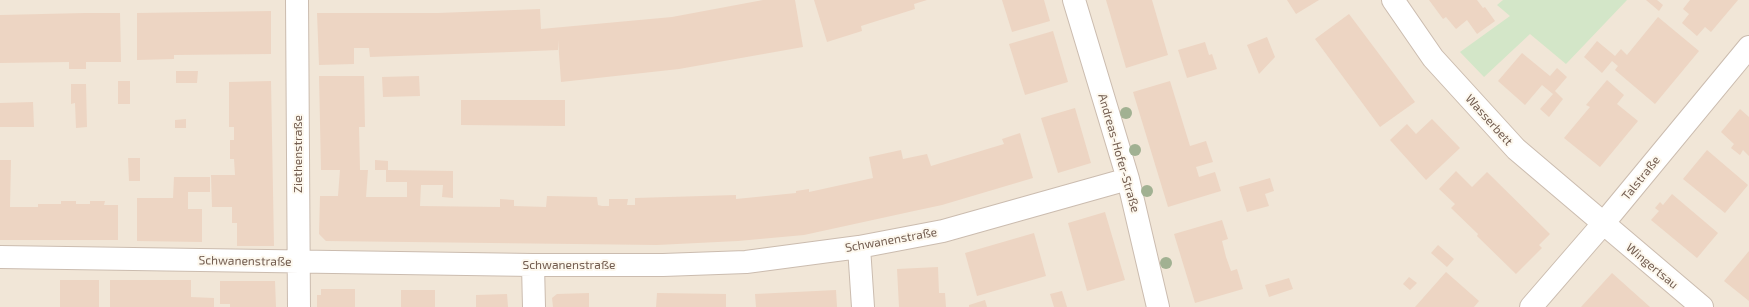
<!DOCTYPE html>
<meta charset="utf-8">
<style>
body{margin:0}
canvas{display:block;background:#faf4e8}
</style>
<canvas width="1749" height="307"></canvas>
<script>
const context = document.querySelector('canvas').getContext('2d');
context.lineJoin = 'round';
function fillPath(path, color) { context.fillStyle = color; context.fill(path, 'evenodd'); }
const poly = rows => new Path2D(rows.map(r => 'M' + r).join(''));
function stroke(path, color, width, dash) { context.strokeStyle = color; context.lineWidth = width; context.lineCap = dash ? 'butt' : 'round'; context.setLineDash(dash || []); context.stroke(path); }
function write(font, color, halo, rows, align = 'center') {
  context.font = font + ' "Exo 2",sans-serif'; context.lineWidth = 4; context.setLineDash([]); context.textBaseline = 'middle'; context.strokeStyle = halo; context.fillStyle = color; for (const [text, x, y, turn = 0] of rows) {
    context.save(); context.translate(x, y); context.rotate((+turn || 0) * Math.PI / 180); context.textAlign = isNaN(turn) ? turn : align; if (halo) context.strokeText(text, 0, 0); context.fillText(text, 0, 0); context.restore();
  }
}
fillPath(poly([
 [0,0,1749,0,1749,307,0,307]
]), '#f1e6d7');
fillPath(poly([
 [1503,0,1627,0,1566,64,1530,34,1484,77,1460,52,1510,16,1497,5]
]), '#d3e6c8');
fillPath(poly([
 [763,0,795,0,803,47,679,69,561,82,558,40,558,50,511,52,370,57,369,48,354,48,354,64,319,65,317,13,438,13,540,9,541,29,672,17],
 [814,0,927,0,914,4,915,9,861,26,862,31,827,42],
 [1002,0,1044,0,1050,21,1012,32],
 [1106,0,1152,0,1168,55,1126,68],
 [1287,0,1319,0,1296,14],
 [1429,0,1477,0,1483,8,1485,7,1495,21,1477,34,1467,20,1456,29,1446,17,1443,19],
 [1646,0,1657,0,1663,5,1659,11],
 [1690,0,1738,0,1711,32,1705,27,1697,36,1682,23,1689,14,1683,9],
 [271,11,271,54,174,55,174,59,137,60,137,13],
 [85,13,120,13,121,62,86,62,86,69,69,69,69,62,0,63,0,15],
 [1349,14,1415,102,1380,127,1315,39],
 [1658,17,1699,51,1655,104,1615,70,1618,66,1612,61,1602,73,1584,57,1597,41,1615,56,1621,49,1627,55],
 [1053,31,1068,82,1025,95,1009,44],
 [1267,37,1275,57,1259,74,1247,45],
 [1205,42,1209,55,1212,54,1217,69,1187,78,1178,50],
 [1522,53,1550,76,1557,68,1567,77,1555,91,1563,99,1549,117,1540,109,1553,94,1542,85,1525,105,1498,81],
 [176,71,198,71,197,83,176,83],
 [319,76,364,76,365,127,359,127,360,170,368,170,366,197,407,197,407,182,386,182,386,170,375,170,375,160,388,161,388,170,453,171,453,198,442,197,443,185,421,185,420,206,500,207,500,199,514,200,514,206,546,207,547,196,597,197,598,205,602,206,609,206,609,199,628,199,627,205,635,205,635,198,736,195,736,199,796,193,796,191,809,189,809,192,873,178,869,157,901,150,903,159,927,154,931,166,1004,144,1002,139,1020,133,1033,178,942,205,914,211,804,235,738,241,657,245,326,241,319,234,320,196,338,196,340,170,321,170],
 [419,76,420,96,383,97,382,77],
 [1607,80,1624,95,1617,104,1638,121,1600,167,1564,138,1590,107,1586,105],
 [118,81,130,81,130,104,118,104],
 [271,81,274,246,237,246,237,223,232,223,232,207,212,207,211,175,235,175,234,159,230,159,230,140,234,140,234,127,229,127,229,82],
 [1170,81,1190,146,1206,141,1213,162,1196,167,1199,177,1215,172,1221,191,1168,207,1133,92],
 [71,84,86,84,87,127,76,128,75,103,71,104],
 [461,100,565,100,565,126,461,125],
 [33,102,34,127,0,127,0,103],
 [1075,108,1091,163,1058,173,1041,118],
 [1740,109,1749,117,1749,156,1743,150,1740,155,1731,148,1734,144,1721,132],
 [186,119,186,128,175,128,175,120],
 [1432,119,1460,148,1426,180,1390,140,1407,124,1416,134],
 [1707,150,1748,185,1725,213,1683,179],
 [128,158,140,158,140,181,129,181],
 [0,160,11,160,10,207,38,207,38,204,61,204,61,201,76,201,76,204,90,204,90,201,105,201,104,205,118,205,118,240,0,240],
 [1456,171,1472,187,1487,172,1550,234,1539,245,1542,248,1516,274,1477,236,1478,234,1451,208,1455,204,1439,189],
 [174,177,210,177,210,192,188,192,188,209,202,209,202,242,137,241,137,198,173,198],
 [1270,178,1274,191,1265,194,1269,206,1247,212,1239,187],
 [1672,194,1718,233,1697,258,1651,220,1659,211,1655,208,1660,202,1663,205],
 [1105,212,1125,280,1087,291,1068,223],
 [1222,220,1228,239,1222,241,1226,257,1231,271,1237,269,1243,289,1195,303,1174,234],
 [1034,233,1046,276,977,296,965,253],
 [1438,245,1454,259,1447,267,1431,253],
 [1749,251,1749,301,1724,281],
 [938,267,939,293,945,293,946,307,899,307,897,269],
 [1446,272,1479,301,1474,307,1415,307],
 [1612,273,1650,307,1581,307],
 [1409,277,1417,283,1410,290,1403,284],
 [1289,278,1293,289,1269,297,1265,285],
 [60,280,99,280,99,307,60,307],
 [110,280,191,280,191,297,214,298,214,307,110,307],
 [220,281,275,281,276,307,230,307,230,304,220,304],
 [321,289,355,289,355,307,317,307,317,295,321,295],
 [401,290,435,290,435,307,401,307],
 [836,290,837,307,756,307,755,294],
 [1062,291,1067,307,1054,307,1050,294],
 [589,293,589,307,553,307,552,298,557,294],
 [657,293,726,294,726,307,656,307],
 [507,294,508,307,476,307,476,295],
 [985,300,987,307,969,307,969,305]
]), '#edd5c3');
const minor = poly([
 [297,0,299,307],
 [1074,0,1128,179,1158,307],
 [1393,0,1433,58,1516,149,1702,307],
 [859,247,863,307],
 [0,257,533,265,663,265,746,262,859,247,943,231,1128,179],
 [533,265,534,307],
 [1531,307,1602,225,1749,47]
]);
stroke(minor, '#cbbcaf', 24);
stroke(minor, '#fff', 22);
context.fillStyle = '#a1b192';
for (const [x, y] of [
 [1126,113],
 [1135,150],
 [1147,191],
 [1166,263]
]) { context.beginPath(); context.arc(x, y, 6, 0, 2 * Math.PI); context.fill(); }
write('12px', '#725c4f', '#fdf8ee', [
 ["Wasserbett",1489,120,48],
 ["Andreas-Hofer-Straße",1119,153,74],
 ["Ziethenstraße",298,154,-90],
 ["Talstraße",1641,178,-51],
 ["Schwanenstraße",891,240,-10],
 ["Schwanenstraße",245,261,1],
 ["Schwanenstraße",569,265],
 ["Wingertsau",1652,266,40]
]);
</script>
